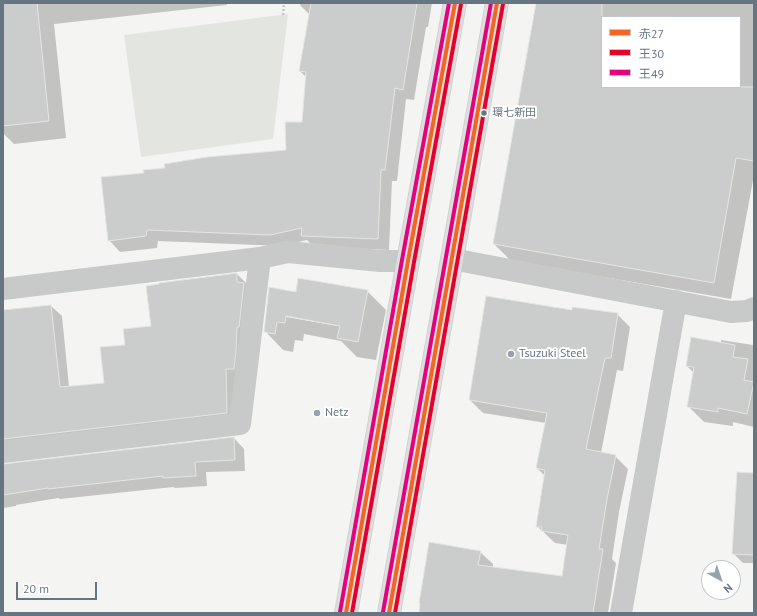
<!DOCTYPE html>
<meta charset="utf-8">
<style>
body{margin:0}
#map{position:relative;width:757px;height:616px;overflow:hidden;background:#f4f4f3;font-family:"PT Sans","Noto Sans JP",sans-serif}
canvas{display:block}
.frame{position:absolute;inset:0;border:4px solid #657682;pointer-events:none}
.legend{position:absolute;left:601px;top:16px;width:140px;height:72px;box-sizing:border-box;background:#fff;border:1px solid #c1c8cd;margin:0;padding:5px 7px;list-style:none;font-size:12px;color:#657682}
.legend li{display:flex;align-items:center;gap:8px;height:20px}
.legend b{width:20px;border:1px solid #c1c8cd}
.north{position:absolute;left:701px;top:560px;width:40px;height:40px;box-sizing:border-box;background:#fff;border:1px solid #c1c8cd;border-radius:50%;rotate:140deg;font-size:11px;font-weight:700;line-height:16px;text-align:center;color:#657682}
.north::after{content:'';display:block;margin:auto;width:14px;height:18px;background:#97a2aa;clip-path:polygon(50% 0,100% 100%,50% 72%,0 100%)}
.scale{position:absolute;left:16px;top:582px;width:81px;height:18px;box-sizing:border-box;border:2px solid #657682;border-top:0;padding-left:5px;font-size:12px;line-height:14px;white-space:nowrap;color:#657682;-webkit-text-stroke:3px #fff;paint-order:stroke}
</style>
<div id="map">
<canvas width="757" height="616"></canvas>
<div class="frame"></div>
<ul class="legend">
<li><b style="height:5px;background:#f26522"></b>赤27</li>
<li><b style="height:5px;background:#e4002b"></b>王30</li>
<li><b style="height:5px;background:#e5007d"></b>王49</li>
</ul>
<div class="north">N</div>
<div class="scale">20 m</div>
</div>
<script>
const context = document.querySelector('canvas').getContext('2d');
context.lineJoin = 'round';
function fillPath(path, color) { context.fillStyle = color; context.fill(path, 'evenodd'); }
const poly = rows => new Path2D(rows.map(r => 'M' + r).join(''));
function stroke(path, color, width, dash) { context.strokeStyle = color; context.lineWidth = width; context.lineCap = dash ? 'butt' : 'round'; context.setLineDash(dash || []); context.stroke(path); }
function write(font, color, halo, rows, align = 'center') {
  context.font = font + ' "PT Sans","Noto Sans JP",sans-serif'; context.lineWidth = 4; context.setLineDash([]); context.textBaseline = 'middle'; context.strokeStyle = halo; context.fillStyle = color; for (const [text, x, y, turn = 0] of rows) {
    context.save(); context.translate(x, y); context.rotate((+turn || 0) * Math.PI / 180); context.textAlign = isNaN(turn) ? turn : align; if (halo) context.strokeText(text, 0, 0); context.fillText(text, 0, 0); context.restore();
  }
}
fillPath(poly([
 [288,14,273,139,141,157,124,35]
]), '#e3e6e0');
fillPath(poly([
 [3,3,227,3,227,5,54,24,66,138,14,144,3,133],
 [300,3,432,3,428,27,426,27,414,100,406,99,397,181,392,181,389,250,314,247,307,240,282,246,158,241,157,248,120,252,109,240,145,174,287,150,303,123,306,77,300,71,310,15,300,5],
 [537,3,754,3,754,175,731,299,511,261,494,244],
 [602,17,740,17,740,87,602,87],
 [237,274,248,285,237,423,3,457,3,311,51,306,62,316,69,387,105,384,126,346,152,327],
 [367,291,386,310,376,360,357,357,341,341,304,334,303,341,295,340,293,352,283,350,265,331,297,293],
 [286,315,345,325,344,327,286,317],
 [573,311,617,314,630,327,623,371,617,370,601,453,615,456,628,469,619,512,612,559,616,563,608,613,420,613,480,552,493,564,493,568,563,578,568,545,555,543,537,526,545,476,537,468,546,423,483,413,470,400],
 [721,340,753,345,754,343,754,427,733,422,733,426,704,422,688,406,694,373,687,366,721,344],
 [234,438,244,449,245,471,206,472,207,486,175,488,173,487,60,499,58,498,16,505,16,506,3,508,3,465],
 [754,505,754,563,743,563,733,553]
]), '#0003');
const building = poly([
 [3,3,37,3,49,121,3,126,3,3],
 [311,3,417,3,403,90,395,88,385,170,381,170,378,239,301,236,302,228,270,235,147,230,146,236,108,241,101,177,144,173,143,170,165,168,164,164,207,157,286,150,285,122,302,122,306,72,299,71,311,3],
 [536,3,602,3,602,87,754,87,754,161,736,158,714,283,493,244,536,3],
 [237,273,237,282,244,283,239,327,237,327,236,351,234,369,226,369,227,413,3,439,3,310,51,305,60,387,104,383,100,347,125,345,123,329,151,326,146,286,159,284,159,283,237,273],
 [298,278,368,290,358,342,337,338,340,326,286,316,285,323,277,322,275,334,264,332,269,287,296,292,298,278],
 [486,296,572,310,572,307,618,313,611,358,605,358,586,449,616,455,607,499,599,549,603,549,593,613,419,613,420,603,419,603,429,542,481,551,478,565,562,576,568,535,541,531,542,527,536,527,545,470,536,468,547,413,469,400,486,296],
 [691,337,735,345,733,357,748,359,744,380,754,382,747,414,718,408,718,412,687,407,694,367,686,366,691,337],
 [234,437,235,460,195,462,196,476,163,478,163,476,48,489,48,488,3,495,3,464,234,437],
 [737,472,754,473,754,555,732,554,737,472]
]);
fillPath(building, '#cbcdcd');
stroke(building, '#e4e4e2', 1);
const primary = poly([
 [346,613,408,261,455,3],
 [389,613,452,259,497,3]
]);
stroke(primary, '#d1d1d1', 24);
stroke(poly([
 [283,15,284,3]
]), '#c6c7c8', 2.5, [2, 2]);
stroke(poly([
 [452,259,731,312,747,311,754,308],
 [3,289,260,258,288,252,380,261,408,261],
 [3,452,240,424,260,258],
 [621,613,676,301]
]), '#c8caca', 22);
stroke(primary, '#dddedf', 22);
stroke(poly([
 [346,613,408,261,455,3],
 [389,613,497,3]
]), '#f26522', 4);
stroke(poly([
 [352,613,414,262,461,4],
 [395,613,503,4]
]), '#e4002b', 4);
stroke(poly([
 [340,612,402,260,449,3],
 [383,612,491,3]
]), '#e5007d', 4);
for (const [x, y, r, color] of [
 [484,113,3.5,"#657682"],
 [511,354,4,"#97a2aa"],
 [317,413,4,"#97a2aa"]
]) { const dot = new Path2D(); dot.arc(x, y, r, 0, 2 * Math.PI); context.fillStyle = color; context.fill(dot); stroke(dot, '#fff', 1.5); }
write('11px', '#657682', '#fff', [
 ["環七新田",492,113]
], 'left');
write('12px', '#657682', '#fff', [
 ["Tsuzuki Steel",519,354],
 ["Netz",325,413]
], 'left');
</script>
